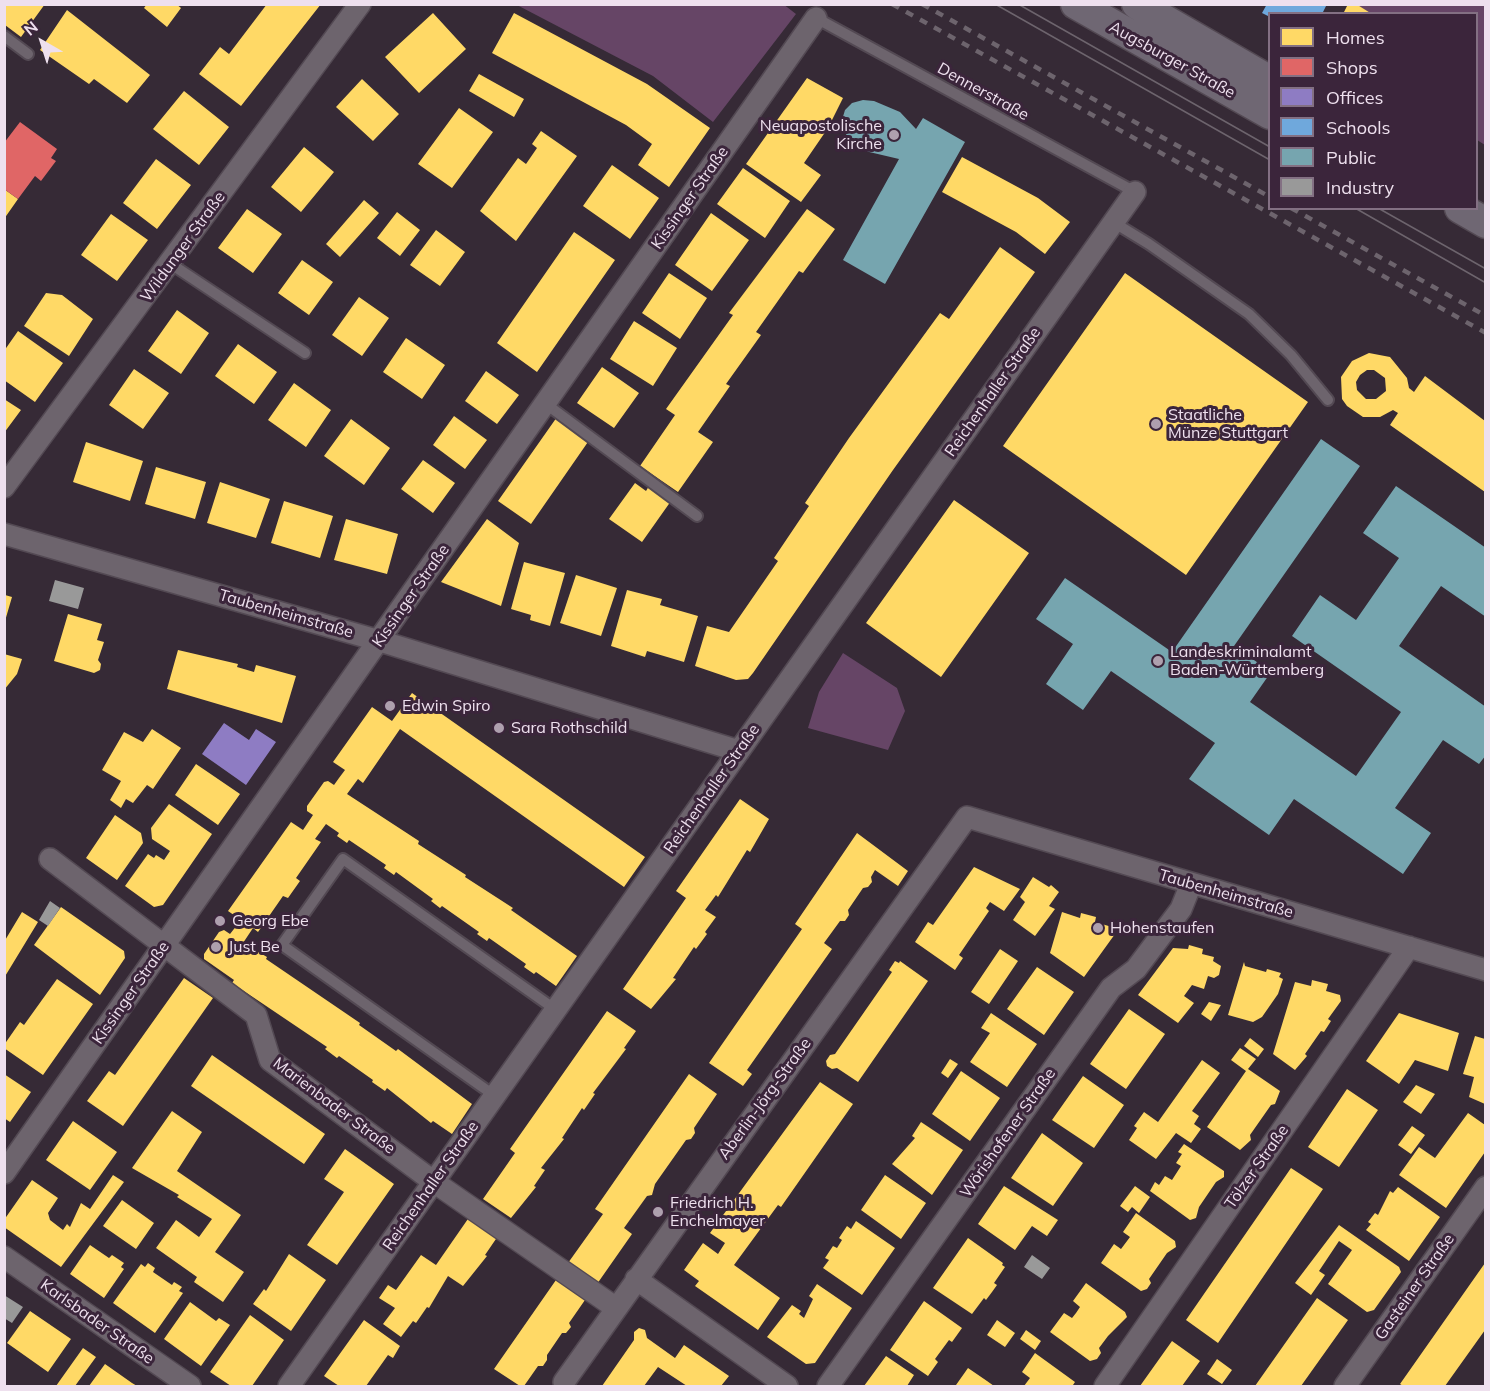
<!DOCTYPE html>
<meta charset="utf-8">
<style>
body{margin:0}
#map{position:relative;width:1490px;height:1391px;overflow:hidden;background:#362a36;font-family:Mulish,sans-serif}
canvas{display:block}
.frame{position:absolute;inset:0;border:6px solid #eee0ee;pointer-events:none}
.legend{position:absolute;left:1268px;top:12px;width:210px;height:198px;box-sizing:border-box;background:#3b253b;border:2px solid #837083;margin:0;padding:8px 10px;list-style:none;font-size:18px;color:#eee0ee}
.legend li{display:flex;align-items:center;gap:12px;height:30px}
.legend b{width:30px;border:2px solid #837083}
.north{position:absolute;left:12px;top:12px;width:60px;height:60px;-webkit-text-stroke:4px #3b253b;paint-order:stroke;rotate:321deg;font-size:16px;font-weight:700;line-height:24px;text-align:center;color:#eee0ee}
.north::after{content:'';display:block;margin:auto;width:21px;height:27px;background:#eee0ee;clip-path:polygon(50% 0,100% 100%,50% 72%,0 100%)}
</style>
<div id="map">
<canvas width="1490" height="1391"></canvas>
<div class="frame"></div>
<ul class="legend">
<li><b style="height:16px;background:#ffd966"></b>Homes</li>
<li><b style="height:16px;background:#e06666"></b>Shops</li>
<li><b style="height:16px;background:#8e7cc3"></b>Offices</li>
<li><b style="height:16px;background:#6fa8dc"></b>Schools</li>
<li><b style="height:16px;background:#76a5af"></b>Public</li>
<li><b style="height:16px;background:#999"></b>Industry</li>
</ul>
<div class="north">N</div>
</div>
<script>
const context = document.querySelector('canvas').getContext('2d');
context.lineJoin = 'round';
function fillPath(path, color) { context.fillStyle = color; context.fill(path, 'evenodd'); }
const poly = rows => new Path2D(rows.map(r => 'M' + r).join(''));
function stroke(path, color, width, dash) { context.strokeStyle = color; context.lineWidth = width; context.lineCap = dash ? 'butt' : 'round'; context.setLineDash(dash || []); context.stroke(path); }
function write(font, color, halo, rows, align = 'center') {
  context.font = font + ' Mulish,sans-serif'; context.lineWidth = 6; context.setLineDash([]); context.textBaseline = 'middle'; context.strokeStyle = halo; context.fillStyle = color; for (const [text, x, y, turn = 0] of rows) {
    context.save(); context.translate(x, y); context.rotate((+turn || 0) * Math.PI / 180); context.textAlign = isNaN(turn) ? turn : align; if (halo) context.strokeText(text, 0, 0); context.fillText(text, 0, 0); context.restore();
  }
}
fillPath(poly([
 [783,4,796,14,713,122,653,76,517,5],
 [1356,5,1485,5,1485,145,1477,140,1476,14,1370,13],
 [843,653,897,688,905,711,888,750,808,728,819,692]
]), '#664566');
fillPath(poly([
 [5,4,45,4,21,37,5,25],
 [147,4,176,4,181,8,167,27,144,8],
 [267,4,321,4,241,106,199,74,220,47,229,54],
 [1348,4,1356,4,1372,14,1343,14],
 [67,10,150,75,127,103,94,79,89,84,40,50],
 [433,13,466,49,419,93,385,57],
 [514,13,647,84,710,128,669,187,638,165,652,144,626,125,492,53],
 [479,74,524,99,514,117,469,91],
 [807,78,843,98,828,128,804,163,821,175,801,202,746,164],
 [362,79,399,114,373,141,336,107],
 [184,91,229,127,199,165,153,129],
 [459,108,493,132,452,188,418,164],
 [541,131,577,156,516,241,480,211,518,158,526,164,537,148,532,144],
 [304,147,334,172,301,212,271,187],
 [962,157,1038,198,1070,222,1045,254,1016,232,942,192],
 [156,159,191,185,157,229,123,203],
 [612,165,659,198,630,239,583,206],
 [743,168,790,201,765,238,717,204],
 [4,189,18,199,4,219],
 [364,200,379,213,340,257,326,244],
 [247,209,282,234,253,273,218,248],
 [807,209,835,229,803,273,799,271,756,332,761,335,726,384,730,386,698,432,713,442,678,492,640,466,675,415,666,409,733,315,729,313],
 [397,212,420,230,400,256,377,238],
 [711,213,749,240,712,291,675,265],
 [111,214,148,240,117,281,81,255],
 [436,230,465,252,440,286,410,265],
 [574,232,615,260,537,372,497,343],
 [1000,247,1035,272,893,470,753,673,748,679,736,680,695,666,707,626,729,632,778,561,774,558,809,506,805,503,849,438,940,313,949,319],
 [302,260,333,282,309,315,278,293],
 [669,273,707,298,680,339,642,313],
 [1125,273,1308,402,1186,575,1003,446],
 [46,293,62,295,93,319,69,356,24,326],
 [359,297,389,318,362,356,332,335],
 [177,310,209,333,181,374,148,351],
 [634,321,677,348,653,386,610,359],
 [18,331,63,363,35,402,4,380,4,351],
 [406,338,445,365,422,399,383,372],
 [238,344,277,372,254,404,215,376],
 [1369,353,1390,357,1407,378,1409,388,1414,392,1425,376,1485,421,1485,492,1390,425,1398,413,1393,410,1380,417,1363,417,1347,406,1342,399,1341,377,1352,361],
 [1367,370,1374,370,1385,378,1386,391,1376,399,1366,399,1357,390,1356,382,1360,375],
 [602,367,639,393,614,428,577,403],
 [134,369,169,393,143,429,109,405],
 [486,371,519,395,497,424,465,401],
 [294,383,331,410,306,447,268,420],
 [4,399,21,410,4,433],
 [454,416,487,440,465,469,433,445],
 [557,417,590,439,531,524,498,501],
 [351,419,390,448,364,485,324,456],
 [86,442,143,461,130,501,73,482],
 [423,460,455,483,433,513,401,489],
 [156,467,206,482,195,519,145,504],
 [220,482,270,499,256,538,207,523],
 [635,483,646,491,649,486,671,501,642,542,609,519],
 [954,500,1029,553,941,677,866,623],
 [284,501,333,516,320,558,271,543],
 [346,519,398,534,387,574,334,560],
 [487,519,519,543,501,606,441,582],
 [524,562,565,573,550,626,530,620,531,615,511,609],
 [576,575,617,588,601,636,560,623],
 [627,590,662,599,660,605,698,616,684,662,647,651,645,657,611,646],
 [5,595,12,597,5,621],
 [68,614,102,624,97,640,104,642,98,660,101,664,100,670,94,673,54,661],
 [178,650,238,664,237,667,254,672,256,665,296,676,282,723,167,689],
 [4,654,22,659,17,674,4,690],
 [412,693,645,857,624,887,400,729,363,783,358,779,347,794,419,841,418,844,466,875,465,877,513,908,511,910,577,956,556,986,536,972,534,974,524,967,526,964,489,938,487,941,477,934,479,932,442,906,440,908,431,901,433,899,396,872,394,875,384,868,386,865,349,840,347,843,337,836,339,833,326,824,315,839,321,842,296,878,300,881,288,898,283,896,258,932,253,928,243,943,267,957,266,959,360,1023,359,1025,396,1051,398,1049,472,1104,452,1134,433,1121,431,1123,387,1088,385,1091,372,1082,373,1080,339,1056,337,1058,325,1049,327,1047,232,983,234,980,204,959,204,954,219,932,224,930,230,934,241,920,228,911,291,822,303,830,313,815,307,811,307,806,324,782,328,781,334,785,339,778,345,770,333,762,372,707,392,721],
 [152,729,181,748,153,789,147,785,133,803,126,799,121,808,110,800,121,781,102,770,124,732,143,742],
 [196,764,240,794,218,825,175,795],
 [740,799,769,819,750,852,747,850,718,897,716,895,705,910,716,917,705,932,707,934,696,949,694,947,673,978,676,979,651,1009,623,989,686,898,676,891],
 [169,804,212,834,163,905,154,907,125,886,148,854,154,858,156,855,164,860,170,851,152,839,151,828],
 [115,815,141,833,143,843,117,880,86,858],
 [857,833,908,871,898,886,875,870,871,877,872,882,868,887,863,888,848,910,849,915,845,921,840,921,824,943,832,949,747,1070,752,1074,743,1086,709,1063,802,929,795,924],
 [974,867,1020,889,1004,911,990,902,986,908,989,911,959,955,963,958,955,970,915,942,928,922,933,925],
 [1033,877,1049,887,1051,885,1059,892,1049,906,1055,909,1035,936,1013,920,1025,902,1020,897],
 [61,907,124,951,125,958,100,995,34,945],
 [22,912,38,922,4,978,4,942],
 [1062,912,1080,918,1081,913,1096,917,1095,922,1112,927,1115,934,1084,977,1050,953],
 [1189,945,1203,949,1202,954,1214,957,1213,961,1221,966,1219,975,1214,978,1208,976,1204,989,1192,985,1184,996,1194,1003,1178,1023,1138,995,1173,948,1188,949],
 [1000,949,1018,961,989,1004,971,992],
 [895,961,899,963,900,961,928,981,858,1082,837,1068,832,1069,827,1066,826,1061,830,1055,835,1054,892,972,889,970],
 [1244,962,1245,966,1266,972,1267,969,1281,973,1279,977,1283,979,1278,994,1262,1017,1253,1022,1228,1015],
 [1037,967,1074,992,1044,1035,1007,1009],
 [184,978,213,998,123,1126,87,1101,109,1071,115,1075],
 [57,979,93,1004,43,1075,4,1048,4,1045,20,1022,24,1025],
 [1312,980,1328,984,1326,991,1340,995,1341,1001,1328,1019,1331,1021,1324,1032,1321,1031,1305,1054,1307,1056,1295,1070,1273,1054,1295,982,1311,986],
 [1209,1002,1221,1005,1211,1021,1201,1014],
 [1129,1009,1165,1034,1126,1089,1090,1064],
 [607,1011,636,1031,624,1048,626,1049,593,1093,595,1094,584,1110,582,1108,562,1138,564,1139,541,1168,545,1170,534,1186,536,1187,511,1218,483,1199,515,1153,510,1149],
 [991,1013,1037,1044,1007,1087,970,1062,990,1033,981,1028],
 [1399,1013,1459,1033,1448,1071,1415,1060,1399,1084,1366,1061],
 [1475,1036,1485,1039,1485,1104,1469,1097,1474,1077,1463,1074],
 [1250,1038,1264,1049,1258,1057,1244,1046],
 [1240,1048,1256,1059,1248,1069,1280,1091,1275,1104,1271,1105,1250,1135,1251,1140,1240,1150,1207,1127,1246,1071,1231,1060],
 [212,1055,325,1134,304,1164,191,1086],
 [950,1059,958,1064,948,1078,941,1073],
 [1202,1060,1220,1073,1192,1111,1199,1116,1194,1124,1201,1129,1191,1143,1176,1133,1156,1159,1129,1140,1137,1128,1134,1126,1144,1112,1158,1122],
 [961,1071,1000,1098,970,1141,932,1114],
 [4,1074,31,1092,10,1122,4,1118],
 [689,1074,717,1094,694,1128,695,1133,691,1139,686,1140,655,1184,652,1195,647,1196,624,1228,632,1234,597,1284,568,1263,603,1214,595,1209],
 [1083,1076,1124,1105,1094,1148,1052,1120],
 [820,1082,853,1104,781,1207,778,1205,734,1265,780,1298,758,1330,695,1286,699,1281,684,1270,703,1243,718,1254,725,1243,710,1233],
 [1416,1085,1435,1094,1421,1114,1403,1102],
 [1347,1089,1378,1110,1339,1167,1308,1147],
 [172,1111,202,1132,177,1171,241,1215,215,1252,244,1272,223,1302,194,1282,197,1277,156,1248,176,1220,199,1237,212,1219,177,1197,179,1195,132,1168],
 [1468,1113,1485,1125,1485,1152,1446,1208,1399,1175,1419,1147,1435,1158],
 [73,1121,117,1152,90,1190,46,1160],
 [921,1122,963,1150,932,1195,892,1164,915,1138,912,1136],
 [1412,1126,1425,1135,1411,1154,1398,1145],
 [1042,1133,1083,1163,1053,1206,1011,1178],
 [1184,1144,1224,1171,1224,1177,1216,1182,1199,1207,1196,1218,1190,1220,1150,1191,1155,1182,1159,1185,1165,1176,1172,1180,1181,1166,1176,1163,1182,1154,1178,1152],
 [345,1149,394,1184,337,1265,307,1245,344,1192,324,1179],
 [1291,1168,1323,1189,1218,1343,1186,1320],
 [113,1175,124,1182,61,1267,4,1227,4,1220,32,1180,58,1198,48,1213,50,1220,63,1230,67,1224,70,1227,81,1203,90,1209],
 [885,1175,926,1203,901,1239,861,1210],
 [1004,1186,1058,1220,1047,1236,1032,1226,1015,1250,978,1224],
 [1135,1186,1150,1197,1139,1213,1132,1207,1128,1212,1120,1206],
 [1398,1187,1440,1217,1409,1261,1366,1230,1371,1224,1368,1222,1375,1213,1378,1215,1390,1191,1393,1193],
 [122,1200,154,1223,136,1249,103,1226],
 [1136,1213,1175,1241,1176,1247,1167,1253,1149,1279,1151,1283,1147,1289,1141,1291,1101,1263,1114,1244,1121,1249,1130,1237,1123,1232],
 [470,1216,498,1236,485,1255,487,1256,463,1286,448,1276,429,1308,427,1307,416,1323,413,1321,401,1337,383,1324,395,1308,379,1298,388,1285,396,1290,421,1255,436,1265],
 [856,1221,895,1248,862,1295,823,1268,829,1260,825,1258,833,1246,837,1248,842,1240,839,1238,847,1226,851,1229],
 [1339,1225,1399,1267,1401,1272,1374,1310,1367,1312,1328,1284,1352,1250,1339,1241,1319,1271,1325,1275,1311,1295,1295,1283],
 [968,1238,1003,1263,1002,1265,1005,1267,994,1283,997,1285,992,1292,986,1300,984,1298,972,1314,933,1288],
 [90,1245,109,1258,112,1255,124,1263,121,1267,124,1269,104,1298,70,1274],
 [289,1254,326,1280,291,1331,253,1304,264,1289,266,1291],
 [148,1263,155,1268,153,1272,172,1285,174,1282,182,1287,179,1291,183,1293,155,1333,113,1303,141,1264,145,1267],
 [1485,1263,1485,1330,1445,1386,1403,1386,1400,1384],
 [556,1280,585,1300,569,1323,571,1327,566,1333,562,1333,547,1355,547,1360,543,1366,538,1366,524,1386,520,1386,494,1369],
 [1086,1283,1125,1312,1127,1317,1108,1336,1099,1348,1101,1353,1097,1359,1090,1361,1050,1332,1064,1313,1072,1318,1076,1313,1080,1307,1073,1301],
 [817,1284,852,1308,815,1363,806,1364,767,1337,792,1305,801,1311,799,1314,804,1318,813,1299,809,1296],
 [1317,1298,1348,1320,1301,1386,1255,1386],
 [924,1301,962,1328,952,1342,949,1340,935,1359,938,1362,928,1376,890,1350],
 [190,1302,216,1321,219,1318,230,1325,201,1366,164,1339],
 [30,1311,71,1339,48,1372,7,1343],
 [250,1315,284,1340,252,1386,231,1386,210,1372],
 [364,1320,400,1346,393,1358,388,1355,366,1386,339,1386,324,1376],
 [997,1320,1015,1333,1005,1347,987,1335],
 [639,1328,645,1330,647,1338,675,1358,684,1345,729,1376,721,1386,687,1386,658,1367,644,1386,602,1386,634,1340,634,1332],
 [1026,1330,1041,1341,1035,1350,1020,1339],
 [1172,1341,1200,1361,1182,1386,1140,1386],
 [83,1348,96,1357,75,1386,56,1386],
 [1035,1353,1075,1382,1073,1385,1077,1386,1024,1386,1030,1378,1022,1372],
 [886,1356,914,1375,907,1386,864,1386],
 [1217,1359,1232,1370,1222,1384,1207,1374],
 [105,1364,132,1383,137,1386,89,1386],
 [968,1368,987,1381,994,1386,958,1386,956,1385]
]), '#ffd966');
fillPath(poly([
 [20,122,57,149,51,158,56,161,41,181,35,176,18,199,4,189,4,143]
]), '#e06666');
fillPath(poly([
 [224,723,249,740,256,729,276,742,246,785,202,754]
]), '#8e7cc3');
fillPath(poly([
 [1267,4,1327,4,1322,14,1270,14,1270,17,1262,13]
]), '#6fa8dc');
fillPath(poly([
 [863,100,874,101,900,112,916,129,923,118,965,142,885,284,843,260,899,159,865,151,854,144,845,133,842,120,845,110,852,103],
 [1321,439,1360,466,1234,646,1271,672,1250,702,1356,776,1401,712,1292,636,1320,595,1356,620,1399,558,1363,533,1396,486,1486,548,1486,617,1441,586,1399,646,1486,707,1486,755,1479,764,1443,740,1395,808,1431,833,1403,874,1294,799,1269,835,1189,779,1215,743,1111,671,1083,710,1046,684,1073,644,1036,619,1065,578,1172,652]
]), '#76a5af');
fillPath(poly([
 [55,580,84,588,78,609,49,601],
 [50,901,60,908,48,926,39,920],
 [1032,1255,1050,1268,1042,1279,1024,1267],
 [4,1295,23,1307,12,1323,4,1318]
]), '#999');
const lane = poly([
 [816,18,1135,192],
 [4,36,28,54],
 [1113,222,1149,244,1249,314,1291,355,1328,400],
 [171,264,305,353],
 [546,404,697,516],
 [495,1096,282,945,343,859,556,1010]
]);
const street = poly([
 [4,487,360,4],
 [4,534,380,641,739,751],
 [50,859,256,1015,270,1060,434,1182,616,1308],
 [4,1173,816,18],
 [4,1257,190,1386],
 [636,1279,787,1386],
 [564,1382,967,817,1486,970],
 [289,1386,1135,192],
 [828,1386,1111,988,1136,969,1181,909,1191,884],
 [1105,1386,1409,947],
 [1345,1386,1486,1187]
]);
const secondary = poly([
 [1076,4,1270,114],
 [1137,4,1270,81],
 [1460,208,1486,223]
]);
stroke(lane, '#534953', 14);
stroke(street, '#534953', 24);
stroke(secondary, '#534953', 33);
stroke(lane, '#6d646d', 10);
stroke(street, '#6d646d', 21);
stroke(secondary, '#6f6773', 30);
stroke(poly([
 [995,4,1270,160],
 [1018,4,1270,147],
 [1355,208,1486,283],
 [1378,208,1486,269]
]), '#6d646d', 1.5);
stroke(poly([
 [892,4,1486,333],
 [922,4,1270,197],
 [1291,208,1486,316]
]), '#6d646d', 4.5, [8, 8]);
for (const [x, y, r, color] of [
 [894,135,6,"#aea0ae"],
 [1156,424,6,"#aea0ae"],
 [1158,661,6,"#aea0ae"],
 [390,706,6,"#aea0ae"],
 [499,728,6,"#aea0ae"],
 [220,921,6,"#aea0ae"],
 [1098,928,6,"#aea0ae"],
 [216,947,6,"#aea0ae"],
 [658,1212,6,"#aea0ae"]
]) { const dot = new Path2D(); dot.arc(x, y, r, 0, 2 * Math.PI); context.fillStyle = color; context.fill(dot); stroke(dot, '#3b253b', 2); }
write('16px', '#eee0ee', '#3b253b', [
 ["Augsburger Straße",1172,60,29],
 ["Dennerstraße",983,92,29],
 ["Kissinger Straße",690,198,-55],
 ["Wildunger Straße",183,247,-54],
 ["Reichenhaller Straße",993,392,-55],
 ["Kissinger Straße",411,596,-55],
 ["Taubenheimstraße",286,614,16],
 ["Reichenhaller Straße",712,789,-55],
 ["Taubenheimstraße",1226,894,16],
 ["Kissinger Straße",131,993,-55],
 ["Aberlin-Jörg-Straße",765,1099,-54],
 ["Marienbader Straße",334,1106,37],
 ["Wörishofener Straße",1008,1133,-55],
 ["Tölzer Straße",1257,1167,-55],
 ["Reichenhaller Straße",431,1186,-55],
 ["Gasteiner Straße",1415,1287,-55],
 ["Karlsbader Straße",97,1322,35]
]);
write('16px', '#eee0ee', '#3b253b', [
 ["Neuapostolische",882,126,"right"],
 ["Kirche",882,144,"right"],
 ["Staatliche",1168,415],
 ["Münze Stuttgart",1168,433],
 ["Landeskriminalamt",1170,652],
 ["Baden-Württemberg",1170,670],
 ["Edwin Spiro",402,706],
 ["Sara Rothschild",511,728],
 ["Georg Ebe",232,921],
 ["Hohenstaufen",1110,928],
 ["Just Be",228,947],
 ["Friedrich H.",670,1203],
 ["Enchelmayer",670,1221]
], 'left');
</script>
